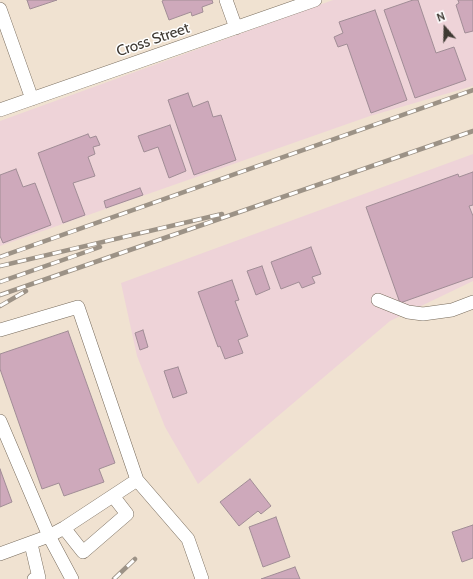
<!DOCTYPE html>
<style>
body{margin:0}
#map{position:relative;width:473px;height:579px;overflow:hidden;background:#f0e2d1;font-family:Cabin,sans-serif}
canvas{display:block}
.north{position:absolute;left:425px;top:8px;width:40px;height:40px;-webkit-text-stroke:3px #fff;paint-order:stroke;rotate:340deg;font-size:11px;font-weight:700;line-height:16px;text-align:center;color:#3f3a33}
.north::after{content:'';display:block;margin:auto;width:14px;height:18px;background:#3f3a33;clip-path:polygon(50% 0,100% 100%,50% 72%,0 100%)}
</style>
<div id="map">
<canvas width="473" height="579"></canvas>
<div class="north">N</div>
</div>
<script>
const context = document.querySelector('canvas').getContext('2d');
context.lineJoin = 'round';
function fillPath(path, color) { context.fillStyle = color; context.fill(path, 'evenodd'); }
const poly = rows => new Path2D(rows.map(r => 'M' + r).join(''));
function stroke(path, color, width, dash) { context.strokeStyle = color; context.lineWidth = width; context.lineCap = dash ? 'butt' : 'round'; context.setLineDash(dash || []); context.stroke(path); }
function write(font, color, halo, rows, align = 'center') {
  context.font = font + ' Cabin,sans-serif'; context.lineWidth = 3; context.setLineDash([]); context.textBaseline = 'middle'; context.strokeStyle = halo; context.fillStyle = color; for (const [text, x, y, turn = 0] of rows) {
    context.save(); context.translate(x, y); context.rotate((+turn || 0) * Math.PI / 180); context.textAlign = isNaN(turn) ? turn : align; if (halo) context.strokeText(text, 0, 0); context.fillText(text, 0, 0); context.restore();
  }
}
fillPath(poly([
 [333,0,473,0,473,86,370,116,0,246,0,121],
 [473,154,473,281,390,321,198,484,165,427,137,356,121,283]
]), '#eed3d8');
const building = poly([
 [27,0,57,0,30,9,27,0],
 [164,0,212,0,213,3,202,7,203,12,192,16,191,12,169,20,162,1,164,0],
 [413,0,418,0,436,53,454,47,466,80,415,98,384,10,413,0],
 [458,0,473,0,473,31,465,33,456,5,459,3,458,0],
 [375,10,407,100,371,113,347,44,338,47,334,37,343,33,339,22,375,10],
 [188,93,193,107,208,101,213,117,221,115,236,160,194,175,168,100,188,93],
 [170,125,186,171,169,178,158,147,144,152,138,136,170,125],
 [88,134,90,138,96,136,100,145,93,147,95,154,88,157,95,176,73,183,85,215,63,223,38,153,88,134],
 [16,169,23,187,35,183,51,225,3,243,0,236,0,175,16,169],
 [473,172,473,205,469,206,473,216,473,277,400,303,366,207,458,174,459,177,473,172],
 [140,188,143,195,106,208,104,201,140,188],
 [311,247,321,274,312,277,315,283,302,288,299,282,281,289,271,262,311,247],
 [262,266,270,289,256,295,247,271,262,266],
 [232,280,239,300,235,301,248,336,238,340,243,353,225,359,220,346,218,347,198,292,232,280],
 [143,330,148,347,140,350,135,333,143,330],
 [68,331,115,463,99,469,104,482,64,496,59,483,42,489,0,369,0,354,68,331],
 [178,367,187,393,173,398,164,371,178,367],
 [0,469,12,502,0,507,0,469],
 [250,479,271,506,261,514,258,511,239,526,220,502,250,479],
 [276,517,290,557,263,567,249,527,276,517],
 [473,525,473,558,462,562,452,532,473,525],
 [295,567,300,579,261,579,295,567]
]);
fillPath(building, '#cea9bb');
stroke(building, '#a18d96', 1);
const minor = poly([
 [226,0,236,28],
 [0,9,32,99],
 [0,110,315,0],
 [378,300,408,312,423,314,452,310,473,302],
 [0,330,78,307,137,480],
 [0,421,49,536,0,554],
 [64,528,83,552,127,514,113,496],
 [31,544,39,578,34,579],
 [72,579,49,536,64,528,137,480,188,539,202,579]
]);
stroke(minor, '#776b5c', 14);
stroke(minor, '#fff', 13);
const rail = poly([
 [0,257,473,90],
 [0,266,222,214],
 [0,282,100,247],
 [0,295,473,131],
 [0,306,26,291],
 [114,579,135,559]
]);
stroke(rail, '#9c9286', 4.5);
stroke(rail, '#fff', 3, [9]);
write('15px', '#3f3a33', '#fff', [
 ["Cross Street",153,40,-19]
]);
</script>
